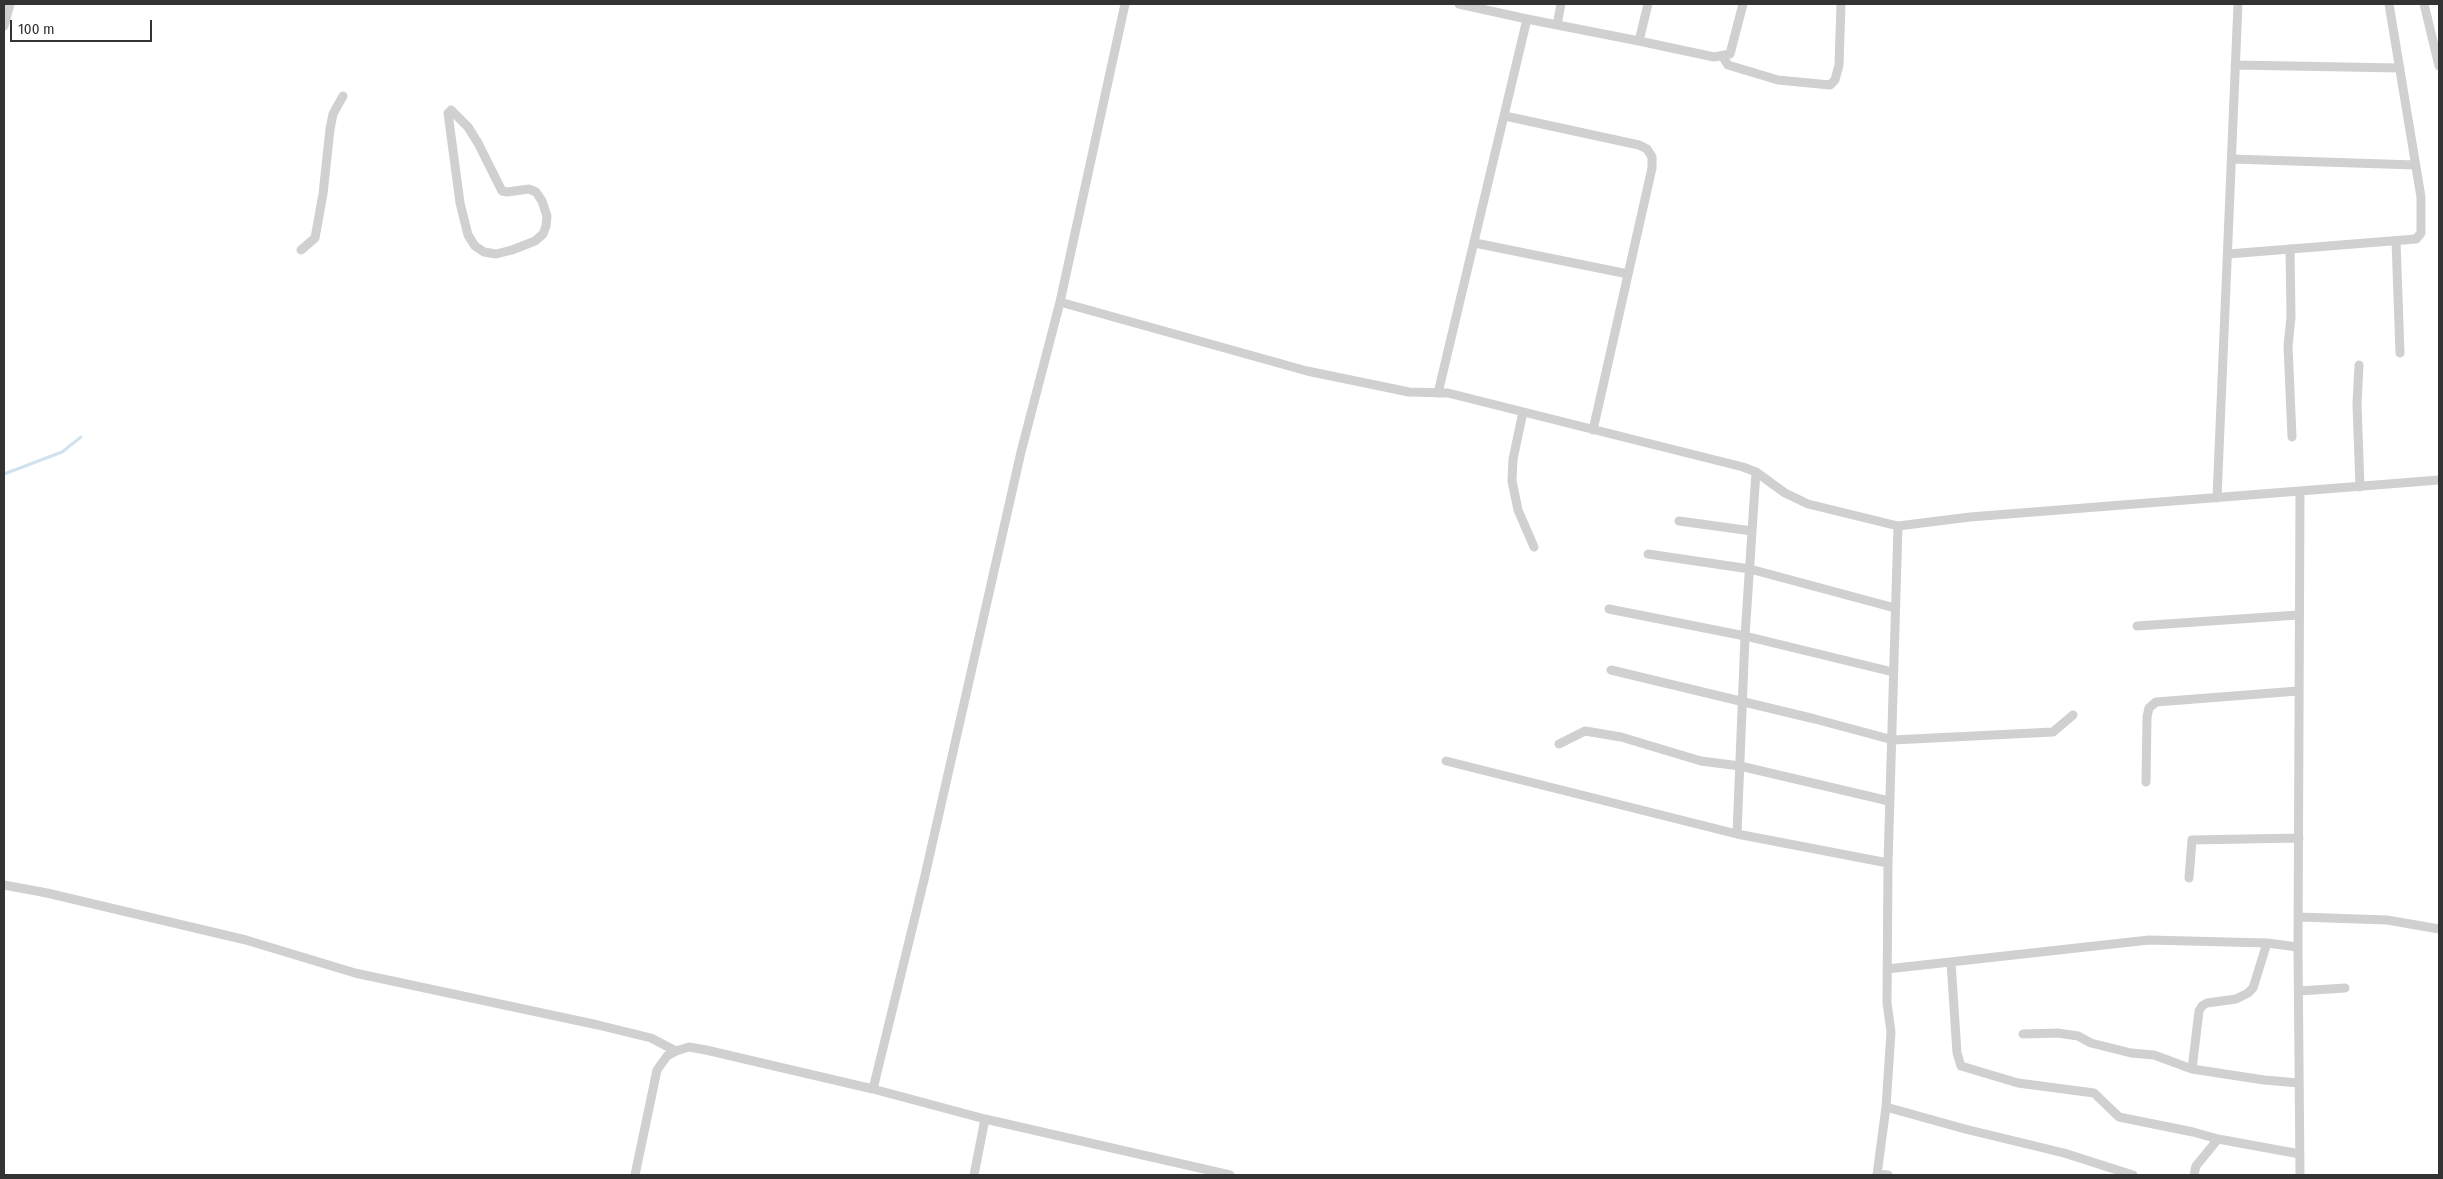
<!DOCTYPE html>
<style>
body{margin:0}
#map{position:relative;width:2443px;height:1179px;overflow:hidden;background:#fff;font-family:"Fira Sans Condensed",sans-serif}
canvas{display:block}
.frame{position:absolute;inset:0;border:5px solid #333;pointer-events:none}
.scale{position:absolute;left:10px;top:20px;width:142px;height:22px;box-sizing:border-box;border:2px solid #333;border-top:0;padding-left:6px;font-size:15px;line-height:18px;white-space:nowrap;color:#333;-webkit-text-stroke:4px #fff;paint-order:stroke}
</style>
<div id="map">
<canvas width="2443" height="1179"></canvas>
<div class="frame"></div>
<div class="scale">100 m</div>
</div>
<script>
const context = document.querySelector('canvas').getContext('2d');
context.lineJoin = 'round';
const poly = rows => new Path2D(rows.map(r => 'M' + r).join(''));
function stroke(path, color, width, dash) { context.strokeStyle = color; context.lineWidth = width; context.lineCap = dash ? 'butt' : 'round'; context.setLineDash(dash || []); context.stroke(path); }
stroke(poly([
 [4,474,62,452,81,437]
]), '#cfe2ee', 3);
stroke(poly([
 [2424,4,2439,66],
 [1527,19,1639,41,1648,4],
 [1557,25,1561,4],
 [4,26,10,4],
 [1639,41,1714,57,1730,54,1743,4],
 [1723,57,1728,65,1778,80,1830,85,1835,80,1839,65,1841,4],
 [2235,65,2400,68],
 [448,113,460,203,468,235,475,246,484,252,496,254,512,250,535,241,543,234,546,226,547,216,542,201,536,192,529,189,507,192,502,191,478,143,468,127,451,110],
 [1505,116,1639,145,1647,149,1652,157,1652,168,1593,430],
 [2232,159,2415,165],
 [2396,241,2400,353],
 [1475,243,1628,274],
 [2290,249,2291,317,2288,346,2292,437],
 [301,250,315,238,323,194,330,129,333,114,343,96],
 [2228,254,2416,239,2421,233,2421,197,2389,4],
 [1060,302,1307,371,1409,392,1448,393,1743,467,1756,472,1785,493,1808,504,1898,526,1970,517,2439,480],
 [2359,365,2357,404,2360,487],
 [1438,393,1527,19,1459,4],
 [1523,412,1513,459,1512,481,1518,510,1534,547],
 [2300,492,2298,947,2300,1175],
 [2217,498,2238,4],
 [1679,521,1752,531],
 [1648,554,1750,569,1895,608],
 [1609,609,1745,636,1893,672],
 [2137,626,2298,615],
 [1611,670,1815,719,1893,740,2053,732,2073,715],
 [1559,744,1585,731,1621,737,1701,761,1740,766,1889,801],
 [1446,761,1737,834,1888,863],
 [2146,782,2147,717,2149,708,2156,702,2298,691],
 [1737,834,1745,636,1756,472],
 [2189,878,2192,840,2299,838],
 [4,885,47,893,246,940,355,973,598,1025,651,1038,676,1051],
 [2299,917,2387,920,2439,929],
 [1951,962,1957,1053,1961,1066,2018,1083,2094,1093,2119,1117,2193,1132,2218,1139],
 [1887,969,2149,940,2267,943,2298,947],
 [2299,991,2345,988],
 [2023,1034,2058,1033,2078,1036,2091,1043,2131,1053,2154,1055,2192,1069,2264,1080,2299,1083],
 [2192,1069,2199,1011,2202,1006,2207,1003,2236,999,2248,993,2253,988,2267,943],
 [873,1089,985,1119,1230,1175],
 [1886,1107,1965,1129,2064,1153,2133,1175],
 [1877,1174,1888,1175],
 [635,1175,657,1070,667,1056,676,1051,689,1047,706,1050,873,1089,924,880,1021,452,1060,302,1125,4],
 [974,1175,985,1119],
 [1877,1175,1886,1107,1891,1032,1887,1003,1888,863,1898,526],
 [2194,1175,2196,1166,2218,1139,2300,1154]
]), '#d0d0d0', 9);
</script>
